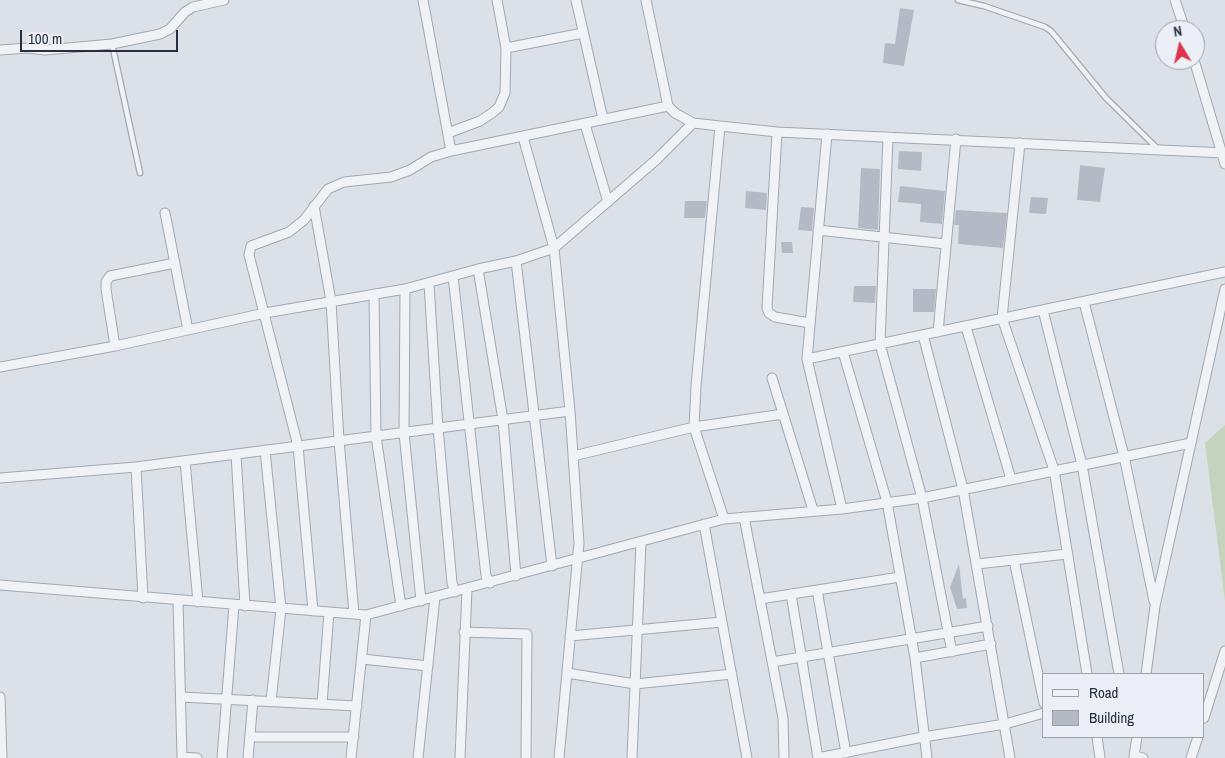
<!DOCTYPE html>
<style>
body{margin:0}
#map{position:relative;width:1225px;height:758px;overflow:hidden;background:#dce1e8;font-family:"Archivo Narrow",sans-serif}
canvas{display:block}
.legend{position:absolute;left:1042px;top:673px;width:162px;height:65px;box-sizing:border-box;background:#ecf0f6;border:1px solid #9ca3ad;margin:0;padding:6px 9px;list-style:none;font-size:15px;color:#252f40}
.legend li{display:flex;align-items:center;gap:10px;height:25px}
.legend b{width:25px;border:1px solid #9ca3ad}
.north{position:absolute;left:1155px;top:20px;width:50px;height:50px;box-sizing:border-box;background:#ecf0f6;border:1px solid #9ca3ad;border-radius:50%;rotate:351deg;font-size:14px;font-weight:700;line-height:20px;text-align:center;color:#252f40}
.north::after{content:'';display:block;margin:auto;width:18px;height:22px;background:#dc334e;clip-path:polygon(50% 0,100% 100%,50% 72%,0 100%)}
.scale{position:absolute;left:20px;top:30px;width:158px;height:22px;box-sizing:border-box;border:2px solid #252f40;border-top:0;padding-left:6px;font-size:15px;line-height:18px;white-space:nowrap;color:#252f40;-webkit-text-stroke:4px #ecf0f6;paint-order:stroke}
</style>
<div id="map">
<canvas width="1225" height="758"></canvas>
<ul class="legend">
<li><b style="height:6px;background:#f0f2f6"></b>Road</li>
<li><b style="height:14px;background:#b3bac6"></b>Building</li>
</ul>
<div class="north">N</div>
<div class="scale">100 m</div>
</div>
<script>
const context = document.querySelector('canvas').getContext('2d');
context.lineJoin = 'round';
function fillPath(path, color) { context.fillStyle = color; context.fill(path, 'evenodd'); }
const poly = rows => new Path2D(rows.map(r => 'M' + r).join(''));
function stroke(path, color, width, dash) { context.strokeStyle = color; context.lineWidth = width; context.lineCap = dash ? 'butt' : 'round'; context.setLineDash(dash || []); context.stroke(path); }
fillPath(poly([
 [1225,425,1225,601,1205,443]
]), '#c3d3bd');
fillPath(poly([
 [900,8,914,10,904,66,883,63,885,43,895,44],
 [899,151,922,152,921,171,898,169],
 [1080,165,1105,168,1100,202,1077,200],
 [861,168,880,169,878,230,858,228],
 [900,186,945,191,942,224,920,222,921,204,898,202],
 [746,191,767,193,766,210,745,208],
 [1031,197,1048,198,1046,214,1029,213],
 [685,201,707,201,705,218,684,218],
 [801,207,814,208,812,231,798,230],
 [956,210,1007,213,1003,248,958,244,959,225,954,225],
 [781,242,792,242,793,253,782,253],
 [854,286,876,286,875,303,853,302],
 [913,289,936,289,934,312,913,312],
 [959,564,963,599,966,598,967,608,957,609,950,587]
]), '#b3bac6');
const service = poly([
 [958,0,984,6,1045,27,1051,31,1106,98,1157,148],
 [112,44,140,173]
]);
const minor = poly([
 [423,0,451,151],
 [576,0,603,119],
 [646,0,668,106,675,113,693,123,720,126],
 [1175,0,1185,30],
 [506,48,583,33],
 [0,50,28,48,45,50,112,44,160,34,170,29,185,12,193,7,224,0],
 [1194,60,1225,164],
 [585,124,608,202],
 [777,132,767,308,769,313,775,317,810,323],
 [448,133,480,121,492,113,499,107,505,93,506,48,497,0],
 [827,134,807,359,1225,272],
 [523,137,554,248,656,160,693,123],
 [888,137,880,344,922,498,952,652],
 [1020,143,1002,318,1054,470,1087,674],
 [314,206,331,301,339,440,354,614],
 [165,213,188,330],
 [818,230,946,244],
 [516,261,552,566],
 [478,269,503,420,516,576],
 [453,276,486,576,490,583],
 [429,284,438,428,452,583,455,592],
 [405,289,404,433,421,601],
 [374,294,376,436,401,606],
 [1084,302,1124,456,1154,601],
 [1043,310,1082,465,1119,674],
 [966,327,1011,479],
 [938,332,956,139],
 [923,335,963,489,1010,758],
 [115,346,106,289,106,282,110,276,175,263],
 [843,352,887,502,915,658,927,758],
 [807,359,842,509],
 [0,367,115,346,265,313,405,289,478,269,516,261,554,248,570,411,579,543,559,758],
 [772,378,813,510],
 [265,450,281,609,271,701],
 [236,454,245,606],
 [573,456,694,427,783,414],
 [185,461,198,602],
 [136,467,143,598],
 [0,478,136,467,570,411],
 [744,517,783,718,784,758],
 [724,519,694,427,696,386,720,126,777,132,1225,153],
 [704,524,747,758],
 [1014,560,1044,703],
 [977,564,1067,554],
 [0,585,366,615,724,519,842,509,922,498,1191,443],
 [817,590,846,753],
 [791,594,818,758],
 [760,599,900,577],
 [178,601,182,757,197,758],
 [313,611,298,446,249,255,251,246,289,232,304,220,328,189,344,182,391,177,410,170,431,157,451,151,668,106],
 [464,632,527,634,526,758],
 [570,636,722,622],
 [915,658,991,644],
 [362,659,428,666],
 [772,662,988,626],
 [567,673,635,684,732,674],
 [1146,674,1155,606,1225,289],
 [0,697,2,758],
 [181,697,357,706],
 [322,704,329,612],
 [1204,718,1225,651],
 [250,737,354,737],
 [1097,737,1100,758],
 [1137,737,1134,756,1143,758],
 [222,758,234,605],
 [248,758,253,700],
 [351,758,366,615],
 [418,758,435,597],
 [460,758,467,589],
 [632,758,641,542],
 [818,758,923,737,1005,724,1044,713],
 [1191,758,1198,737]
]);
stroke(service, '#a1a8b2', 7);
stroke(minor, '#a1a8b2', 11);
stroke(service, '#f0f2f6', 4.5);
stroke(minor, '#f0f2f6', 9);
</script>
